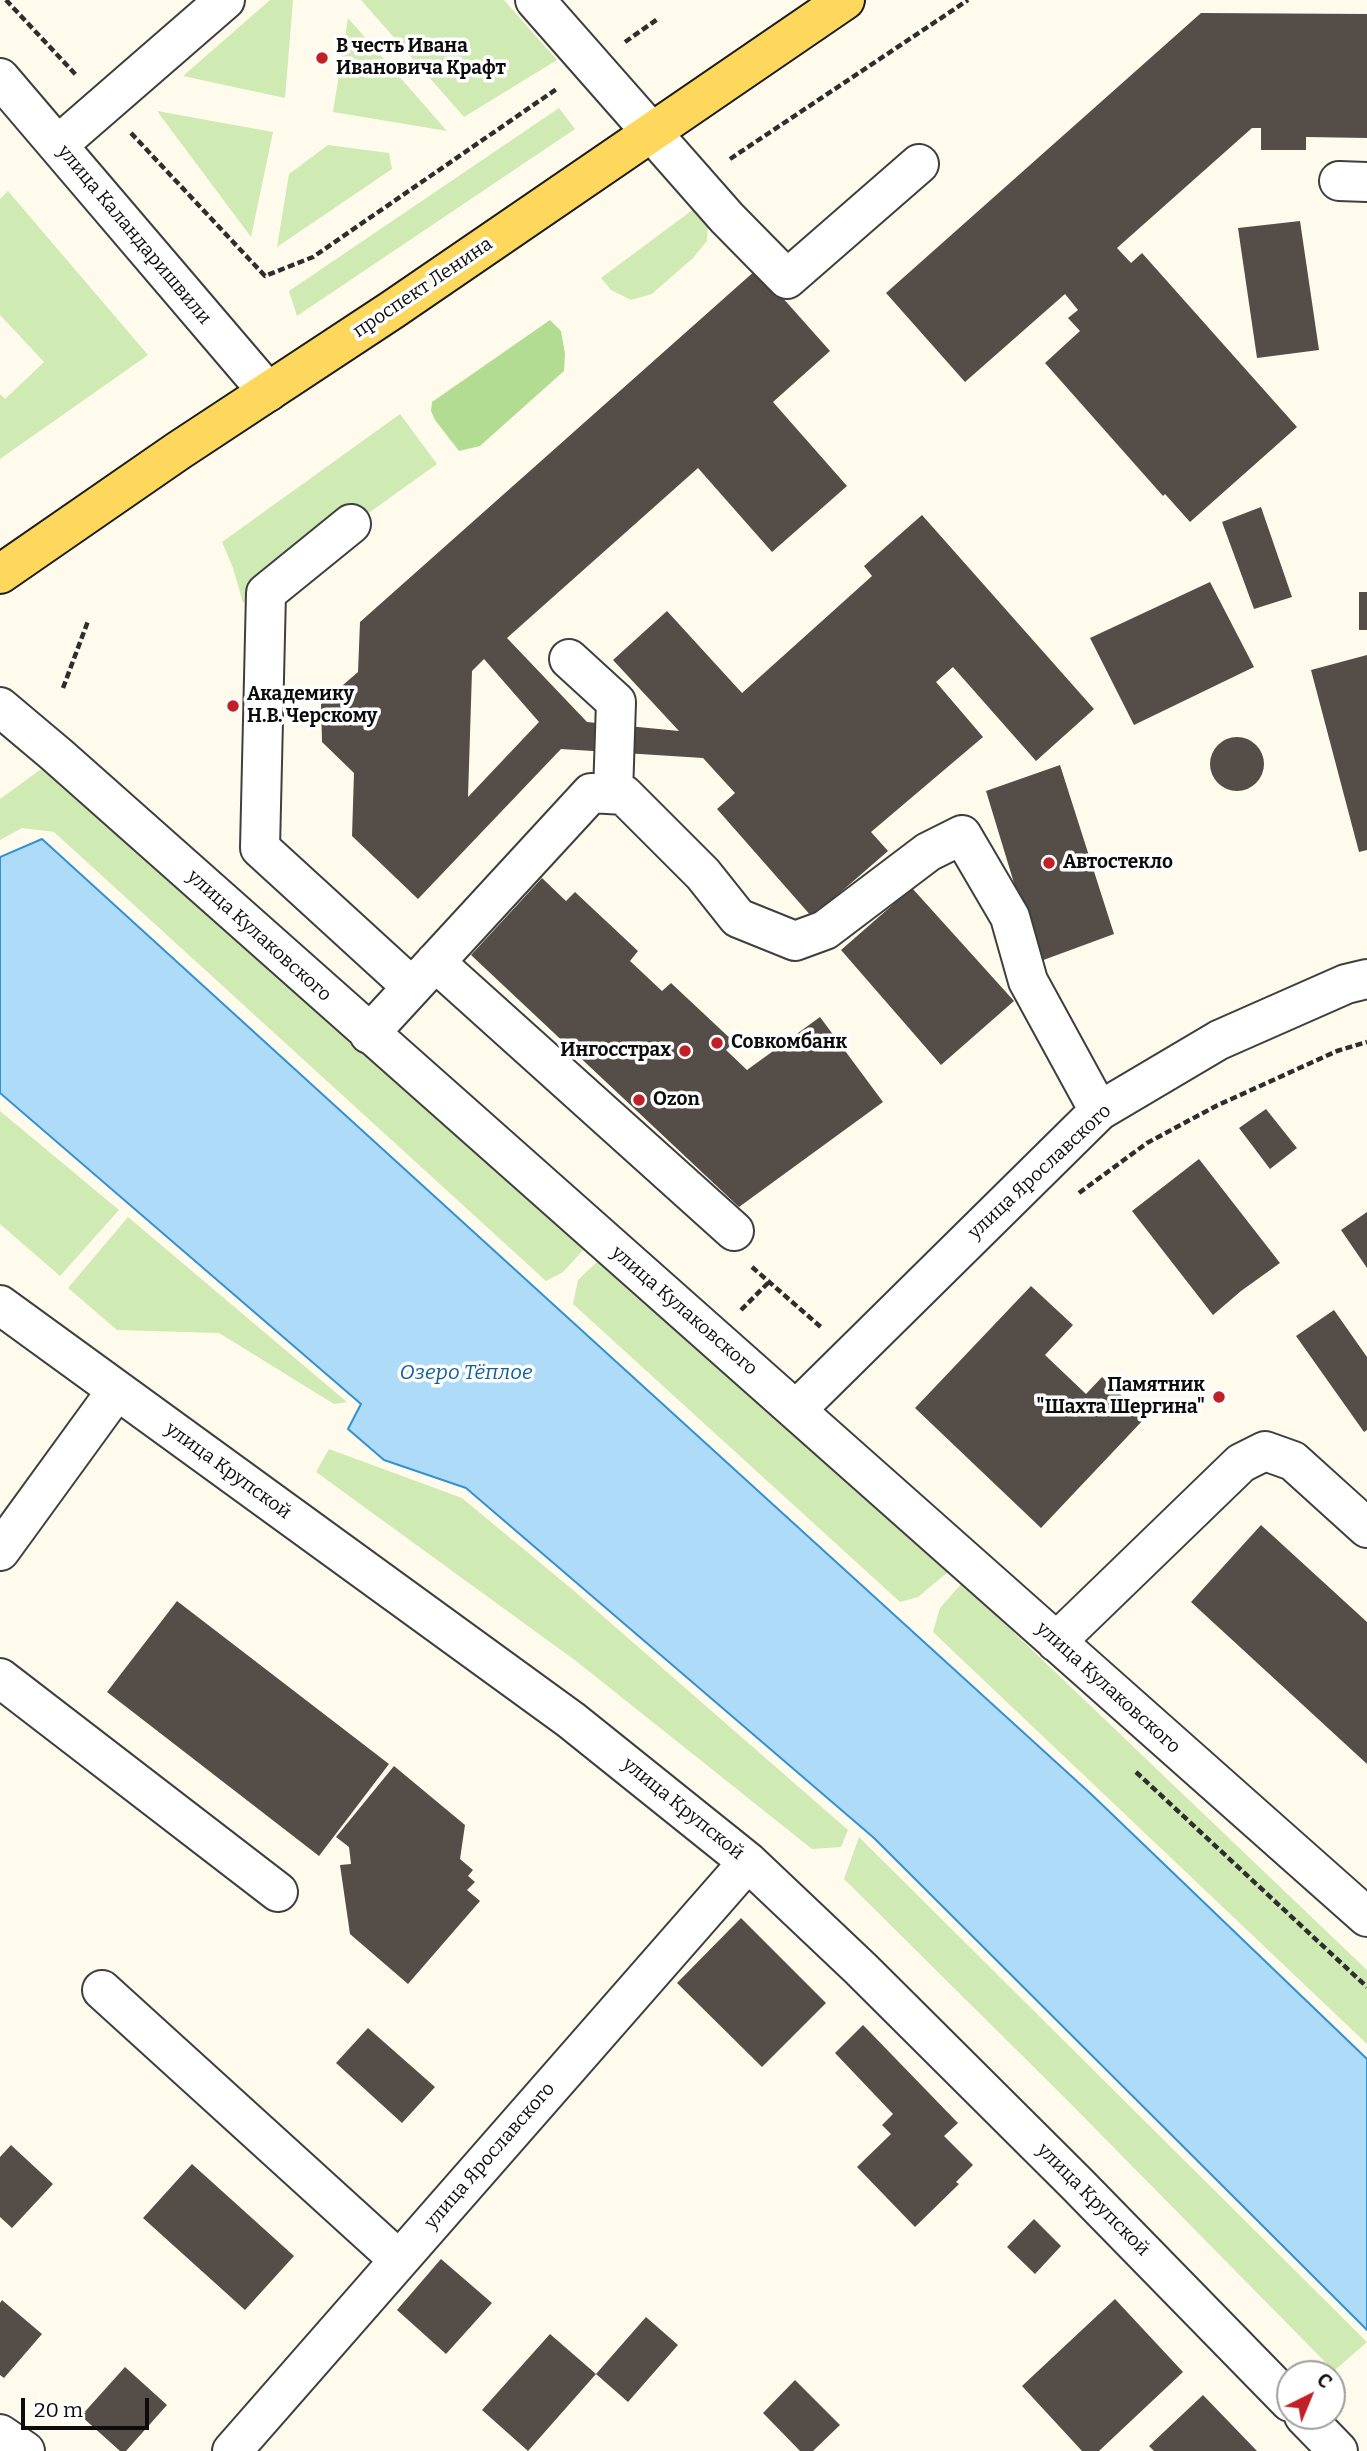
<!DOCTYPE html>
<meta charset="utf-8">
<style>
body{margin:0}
#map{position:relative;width:1367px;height:2451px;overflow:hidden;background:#fffbec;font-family:Bitter,serif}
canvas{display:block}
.north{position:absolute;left:1276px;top:2360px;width:70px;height:70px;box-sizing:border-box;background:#fff;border:2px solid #9e9e9e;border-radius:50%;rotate:43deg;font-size:19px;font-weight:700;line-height:28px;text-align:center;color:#0c0c0c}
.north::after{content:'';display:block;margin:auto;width:24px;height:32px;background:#c12026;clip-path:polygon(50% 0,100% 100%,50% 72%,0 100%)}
.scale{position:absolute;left:21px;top:2398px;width:128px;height:32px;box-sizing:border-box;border:4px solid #0c0c0c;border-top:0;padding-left:9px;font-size:21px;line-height:24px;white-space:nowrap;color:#0c0c0c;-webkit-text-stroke:5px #fff;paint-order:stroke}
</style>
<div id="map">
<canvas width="1367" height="2451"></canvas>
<div class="north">С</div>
<div class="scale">20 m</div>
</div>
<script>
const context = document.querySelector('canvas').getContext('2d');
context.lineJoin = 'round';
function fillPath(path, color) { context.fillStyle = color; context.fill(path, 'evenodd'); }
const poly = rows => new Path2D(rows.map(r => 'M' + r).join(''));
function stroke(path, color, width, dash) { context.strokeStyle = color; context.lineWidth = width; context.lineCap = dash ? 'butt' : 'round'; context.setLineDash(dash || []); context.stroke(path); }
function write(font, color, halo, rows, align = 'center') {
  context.font = font + ' Bitter,serif'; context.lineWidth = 7; context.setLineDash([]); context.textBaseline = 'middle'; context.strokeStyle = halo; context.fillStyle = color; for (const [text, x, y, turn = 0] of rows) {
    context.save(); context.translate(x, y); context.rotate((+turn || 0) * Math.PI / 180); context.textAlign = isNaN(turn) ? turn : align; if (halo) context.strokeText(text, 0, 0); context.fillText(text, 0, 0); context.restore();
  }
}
fillPath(poly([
 [270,0,293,0,285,98,183,76],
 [361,0,504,0,557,60,464,117],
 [348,18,447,131,333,112],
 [559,108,575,129,297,316,289,291],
 [157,111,273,132,251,237],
 [328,145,389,153,392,169,277,247,289,174],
 [8,191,148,355,0,459,0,394,5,399,44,362,0,315,0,199],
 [695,208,708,222,707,241,693,258,652,294,631,300,611,290,601,278],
 [400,414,437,464,243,603,233,568,222,542],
 [48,764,587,1246,563,1272,546,1281,54,832,22,828,0,840,0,799],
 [0,1111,119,1210,60,1276,0,1224],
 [128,1217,347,1402,334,1404,219,1333,117,1330,68,1288],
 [602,1257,948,1572,918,1597,900,1602,573,1304,578,1280],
 [329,1449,462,1498,573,1590,848,1830,841,1847,812,1849,576,1661,316,1472],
 [962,1583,1367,1970,1367,2044,933,1632,940,1608],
 [859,1837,1367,2342,1334,2371,1064,2097,844,1879]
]), '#d0eab4');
fillPath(poly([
 [550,320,561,331,565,354,564,371,480,446,459,451,435,420,431,411,432,402]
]), '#b3dc93');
const water = poly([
 [42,839,1091,1794,1367,2059,1367,2330,874,1838,466,1488,384,1460,348,1429,361,1404,0,1093,0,857,42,839]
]);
fillPath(water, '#aedcf8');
stroke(water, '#3391d2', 2);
fillPath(poly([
 [1201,13,1367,14,1367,138,1306,137,1306,150,1261,150,1261,128,1252,128,1117,248,1131,263,1142,253,1297,427,1190,522,1165,494,1163,496,1045,363,1080,331,1068,318,1078,310,1065,294,965,382,886,293],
 [1300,221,1319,350,1257,358,1238,228],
 [757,269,830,351,773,402,847,486,772,552,698,468,507,638,587,722,679,731,613,660,667,611,742,693,872,576,864,566,922,515,1094,709,1036,761,953,667,936,682,983,737,871,832,888,851,812,917,717,809,735,793,703,758,561,749,418,899,352,836,354,773,322,742,321,704,358,672,360,622],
 [484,659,539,722,468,797,472,671],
 [1261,507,1292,597,1254,609,1222,522],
 [1210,582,1254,667,1134,725,1090,638],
 [1359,592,1367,592,1367,630,1359,630],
 [1367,655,1367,850,1359,852,1311,670],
 '1210 764a27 27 0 1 1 54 0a27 27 0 1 1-54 0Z',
 [1060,765,1114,934,1038,962,986,791],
 [542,878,566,901,575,892,638,951,630,961,662,991,671,983,734,1042,726,1050,747,1070,820,1017,883,1102,739,1207,471,955],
 [912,888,1014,1001,941,1065,841,950],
 [1266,1109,1297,1148,1270,1169,1239,1128],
 [1199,1159,1280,1263,1241,1291,1213,1315,1132,1211],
 [1367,1212,1367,1268,1341,1230],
 [1031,1286,1073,1325,1045,1355,1086,1394,1102,1377,1145,1418,1041,1528,915,1408],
 [1334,1310,1367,1357,1367,1430,1364,1432,1296,1336],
 [1261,1525,1367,1622,1367,1764,1191,1602],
 [177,1601,389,1764,319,1856,107,1692],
 [394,1766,465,1825,460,1859,473,1870,468,1876,475,1882,467,1890,480,1901,408,1984,350,1934,340,1865,351,1864,349,1847,336,1837],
 [741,1918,826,2003,762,2067,677,1983],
 [863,2025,958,2123,944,2136,973,2165,956,2182,959,2184,915,2227,857,2167,891,2134,882,2125,893,2114,835,2053],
 [368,2028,435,2087,402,2123,336,2063],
 [11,2145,53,2184,12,2228,0,2217,0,2157],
 [192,2164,294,2256,245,2310,143,2218],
 [1034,2219,1061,2246,1035,2274,1007,2247],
 [441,2259,492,2303,446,2354,397,2310],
 [1115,2299,1183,2372,1099,2451,1082,2451,1022,2386],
 [2,2300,42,2334,4,2378,0,2375,0,2303],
 [646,2317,678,2345,628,2402,596,2374],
 [550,2334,596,2374,528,2451,482,2410],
 [125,2367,167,2405,126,2451,120,2451,81,2416],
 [795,2380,840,2425,813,2451,800,2451,763,2413],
 [1203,2395,1257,2451,1154,2451,1149,2446]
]), '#554d48');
const minor = poly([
 [535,0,727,218,787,279,919,164],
 [0,78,268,392],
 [58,145,225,0],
 [1339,181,1367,182],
 [351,524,266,593,260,848,412,987],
 [569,659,616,702,613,794],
 [0,707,57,755,1367,1917],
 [435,962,734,1231],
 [369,1034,591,793,624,795,703,874,738,918,795,941,825,930,928,852,962,835,1010,917,1028,981,1099,1111],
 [0,1305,571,1720,748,1862,861,1969,1077,2184,1290,2402],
 [796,1410,1099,1111,1219,1040,1346,984,1367,979],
 [0,1551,117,1390],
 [1056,1642,1241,1463,1265,1451,1293,1461,1367,1528],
 [0,1678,278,1892],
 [102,1990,399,2260],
 [1304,2416,1338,2451],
 [0,2434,25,2451],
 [232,2451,748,1862]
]);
const major = poly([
 [0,574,178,451,392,310,845,0]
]);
stroke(minor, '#3f3f3f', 42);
stroke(major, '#1d1d1d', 42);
stroke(poly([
 [6,0,77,76],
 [625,42,659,18],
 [131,133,265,276,313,257,558,88],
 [730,159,968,0],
 [63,688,88,621],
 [1079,1193,1147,1143,1216,1106,1337,1051,1367,1042],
 [752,1267,822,1328],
 [741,1310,769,1282],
 [1136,1772,1367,1987]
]), '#2e2e2e', 4.5, [7, 3.5]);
stroke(minor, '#fff', 38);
stroke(major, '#fdd85d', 38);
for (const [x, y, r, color] of [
 [322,58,7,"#c12026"],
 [233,706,7,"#c12026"],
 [1049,863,7,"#c12026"],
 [717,1043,7,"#c12026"],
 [685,1051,7,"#c12026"],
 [639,1100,7,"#c12026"],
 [1219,1397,7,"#c12026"]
]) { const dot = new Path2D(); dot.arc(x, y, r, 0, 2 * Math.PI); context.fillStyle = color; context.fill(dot); stroke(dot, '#fff', 2.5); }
write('bold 19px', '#0c0c0c', '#fff', [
 ["В честь Ивана",336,47],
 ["Ивановича Крафт",336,69],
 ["Академику",247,695],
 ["Н.В. Черскому",247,717],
 ["Автостекло",1063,863],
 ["Совкомбанк",731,1043],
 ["Ингосстрах",671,1051,"right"],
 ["Ozon",653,1100],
 ["Памятник",1205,1386,"right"],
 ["\"Шахта Шергина\"",1205,1408,"right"]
], 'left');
write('19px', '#0c0c0c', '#fff', [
 ["улица Каландаришвили",134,235,50],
 ["проспект Ленина",423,288,-34],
 ["улица Кулаковского",259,936,42],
 ["улица Ярославского",1040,1172,-43],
 ["улица Кулаковского",684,1311,41],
 ["улица Крупской",228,1471,36],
 ["улица Кулаковского",1108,1688,42],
 ["улица Крупской",683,1809,39],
 ["улица Ярославского",490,2156,-49],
 ["улица Крупской",1093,2200,45]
]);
write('italic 21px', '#1261a2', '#fff', [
 ["Озеро Тёплое",466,1373]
]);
</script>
